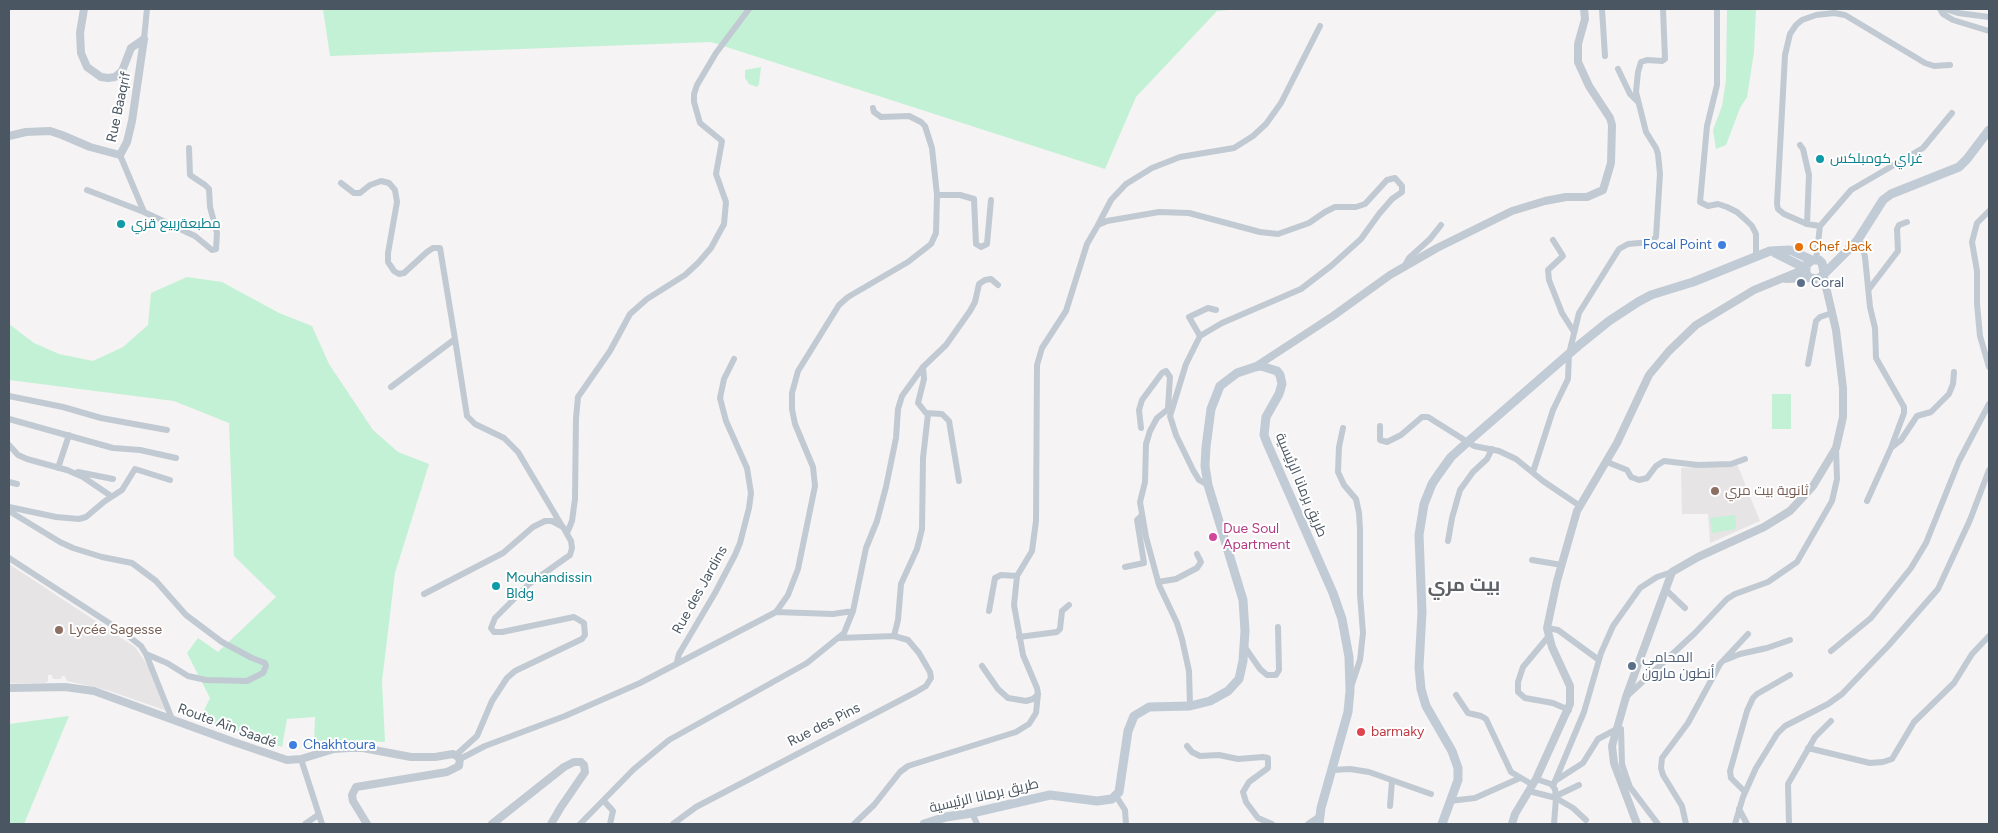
<!DOCTYPE html>
<meta charset="utf-8">
<style>
body{margin:0}
#map{position:relative;width:1998px;height:833px;overflow:hidden;background:#f5f3f3;font-family:Figtree,sans-serif}
canvas{display:block}
.frame{position:absolute;inset:0;border:10px solid #4a5661;pointer-events:none}
</style>
<div id="map">
<canvas width="1998" height="833"></canvas>
<div class="frame"></div>
</div>
<script>
const context = document.querySelector('canvas').getContext('2d');
context.lineJoin = 'round';
function fillPath(path, color) { context.fillStyle = color; context.fill(path, 'evenodd'); }
const poly = rows => new Path2D(rows.map(r => 'M' + r).join(''));
function stroke(path, color, width, dash) { context.strokeStyle = color; context.lineWidth = width; context.lineCap = dash ? 'butt' : 'round'; context.setLineDash(dash || []); context.stroke(path); }
function write(font, color, halo, rows, align = 'center') {
  context.font = font + ' Figtree,Cairo,sans-serif'; context.lineWidth = 4; context.setLineDash([]); context.textBaseline = 'middle'; context.strokeStyle = halo; context.fillStyle = color; for (const [text, x, y, turn = 0] of rows) {
    context.save(); context.translate(x, y); context.rotate((+turn || 0) * Math.PI / 180); context.textAlign = isNaN(turn) ? turn : align; if (halo) context.strokeText(text, 0, 0); context.fillText(text, 0, 0); context.restore();
  }
}
fillPath(poly([
 [1737,464,1760,521,1710,543,1708,514,1682,514,1681,468],
 [9,564,135,647,151,670,170,712,107,690,67,681,65,676,62,676,61,679,53,679,52,675,48,675,48,681,45,683,9,683]
]), '#e6e4e5');
fillPath(poly([
 [323,9,1241,9,1217,11,1136,97,1105,169,711,42,330,56],
 [1727,9,1756,9,1754,52,1747,97,1740,108,1726,145,1716,149,1713,130,1722,106,1726,80],
 [761,67,759,84,757,87,749,84,745,78,745,70],
 [187,277,222,282,279,313,312,326,329,364,373,430,398,452,429,464,395,573,382,681,385,742,362,741,314,748,315,717,287,719,282,747,200,719,210,698,187,653,198,638,218,652,276,597,234,556,229,423,174,401,9,380,9,324,34,343,59,354,93,361,123,347,148,325,151,293],
 [1772,394,1791,394,1791,429,1772,429],
 [1735,515,1736,529,1712,533,1710,518],
 [69,716,24,824,9,824,9,724]
]), '#c3f1d5');
stroke(poly([
 [1602,9,1605,56],
 [1717,9,1717,85,1707,126,1700,202,1708,206,1718,204,1727,207,1737,212,1746,220,1752,226,1756,234,1756,256],
 [1940,9,1943,14,1953,20,1989,31],
 [1945,9,1958,13,1989,17],
 [144,39,147,9],
 [1618,69,1630,94,1637,101],
 [1800,145,1803,149,1809,175,1807,224],
 [341,183,354,193,360,193,370,185,381,181,389,183,395,190,397,202,388,253,388,262,394,271,399,274,404,273,427,252,433,248,440,248,455,339],
 [87,190,144,212,120,155],
 [937,195,960,195,974,199,976,244,981,247,987,244,991,200],
 [1989,211,1977,223,1972,242,1977,271,1977,304,1980,336,1989,367],
 [144,212,195,236,212,250,216,249,217,233,210,207,209,189,205,185,190,175,189,148],
 [1098,225,1111,200,1126,184,1152,168,1180,157,1234,148,1253,136,1266,124,1281,103,1320,26],
 [1820,226,1807,224,1784,214,1778,209,1777,204,1785,55,1790,34,1796,25,1802,20,1816,15,1834,13,1845,15,1925,63,1934,66,1950,65],
 [1553,240,1563,256,1548,270,1549,280,1562,313,1574,332],
 [1857,241,1862,244,1865,257,1870,307,1875,328,1876,358,1904,407,1904,413,1891,448,1901,440,1917,416,1931,412,1949,394,1953,384,1954,372],
 [1816,260,1820,226,1851,190,1923,148,1952,113],
 [1404,267,1409,258,1430,239,1441,225],
 [1869,289,1898,251,1897,229,1899,225,1907,222],
 [1200,336,1189,317,1208,308,1216,310],
 [1808,364,1816,321,1820,317,1832,313],
 [923,367,924,379,918,403,926,413,942,414,949,421,959,481],
 [391,387,455,339,467,416,475,424,504,438,518,452,562,526],
 [9,396,63,407,101,418,167,430],
 [1172,406,1157,418,1150,431,1146,444,1145,482,1140,502,1146,537,1159,585,1177,623,1182,639,1189,671,1190,706],
 [9,419,113,448,140,450,176,458],
 [1380,426,1380,440,1387,442,1401,435,1422,417,1428,417,1474,446,1499,451,1516,459,1543,481,1580,506],
 [1141,428,1139,410,1142,400,1162,373,1166,371,1170,377,1168,408],
 [1343,428,1339,447,1338,472,1344,485,1356,499,1359,513,1360,529,1360,595,1363,633,1360,660,1351,687],
 [9,445,18,455,27,459,67,470,83,477,111,496],
 [1607,462,1627,470,1631,477,1639,480,1647,478,1656,466,1664,461,1698,465,1731,464,1745,459],
 [58,468,69,435],
 [78,472,113,479],
 [1533,472,1553,410,1568,379,1569,354,1579,313,1619,249,1628,244,1651,242,1656,237,1660,174,1658,154,1656,148,1646,132,1636,92,1638,72,1641,62,1647,60,1662,61,1665,59,1663,9],
 [9,482,17,484],
 [1867,501,1891,448],
 [9,507,56,517,79,519,86,517,105,501,122,490,135,469,170,480],
 [9,511,60,542,73,548,102,557,132,563,156,581,186,615,222,642,252,658,265,663,266,666,263,673,247,681,206,680,188,676,167,663,146,654],
 [567,533,572,521,575,499,576,418,578,397,610,351,630,314,647,299,685,275,698,263,711,248,724,224,726,202,716,174,722,141,700,123,694,102,694,94,697,85,716,53,749,9],
 [1448,541,1452,518,1460,490,1473,472,1487,459,1492,449],
 [9,558,126,634,141,646,146,654,172,719],
 [1532,560,1562,565],
 [1125,567,1144,563,1137,520,1142,515],
 [1158,582,1176,579,1197,568,1201,562,1197,554],
 [1665,589,1685,608],
 [424,594,503,553,533,527,545,521,552,521,563,527,571,541,572,548,570,555,529,584,495,618,491,628,494,632,502,632,574,617,584,623,585,635,582,639,515,671,507,678,492,701,477,736,456,755],
 [989,611,995,578,1001,575,1017,576],
 [776,612,833,614,853,611],
 [1547,628,1558,630,1599,660],
 [894,636,898,620,901,584,917,549,922,529,923,458,928,414],
 [1019,637,1057,632,1060,629,1062,611,1069,605],
 [1548,637,1523,667,1518,682,1518,692,1525,698,1553,703,1569,710],
 [1244,646,1260,669,1267,675,1276,675,1279,670,1278,627],
 [1831,651,1871,618,1911,568,1926,543,1959,461,1989,404],
 [1725,660,1740,654,1767,648,1790,640],
 [677,662,679,654,715,593,735,555,740,543,749,508,751,493,747,468,726,421,720,398,724,379,734,359],
 [982,666,998,689,1008,698,1026,701,1033,699,1038,694],
 [1456,695,1468,713,1481,716,1486,719,1511,772,1533,785],
 [1626,697,1695,633,1727,599,1735,594,1768,582,1797,562,1832,501,1837,479,1836,448],
 [1187,746,1192,752,1200,756,1219,755,1238,759,1263,757,1268,758,1268,768,1249,782,1243,792,1246,802,1258,818,1272,824],
 [1808,748,1870,763,1883,762,1892,759,1914,722,1954,683,1972,654,1989,636],
 [301,759,322,824],
 [460,759,485,746,565,716,640,683,776,612,788,595,798,569,815,486,813,467,795,424,792,409,792,393,798,371,839,305,848,297,908,262,931,244,936,233,937,195,932,148,925,126,921,122,909,116,881,117,874,112,873,108],
 [1332,770,1350,769,1369,772,1431,794],
 [1536,779,1551,784,1555,789,1556,798,1554,824],
 [1555,781,1583,763,1598,739,1617,729,1621,729,1622,764,1626,776,1630,787,1658,824],
 [1553,786,1584,712,1601,653,1613,626,1640,588,1657,577,1672,572],
 [1529,791,1556,798,1573,808,1586,820],
 [1745,792,1731,778,1730,771,1747,711,1753,698,1757,694,1790,675],
 [1116,796,1125,810,1126,824],
 [1556,796,1579,785],
 [604,801,613,811,610,824],
 [1450,801,1475,798,1520,778],
 [1390,806,1392,781],
 [1739,809,1747,824],
 [972,813,977,824],
 [305,824,318,815],
 [580,824,634,769,669,740,807,663,844,633,853,611,866,548,877,521,886,487,896,438,898,409,902,396,923,367,946,345,970,311,975,302,979,284,985,280,991,279,998,285],
 [673,824,696,807,916,692,926,686,931,678,930,672,919,653,908,640,894,636,840,638],
 [854,824,874,805,900,772,908,766,1016,732,1029,724,1036,713,1038,694,1037,688,1023,655,1014,605,1017,576,1032,551,1036,521,1037,365,1042,348,1066,311,1087,244,1098,225,1107,221,1159,212,1189,213,1260,232,1278,234,1309,223,1325,212,1335,207,1356,207,1365,204,1387,180,1395,178,1402,186,1402,192,1392,199,1379,214,1361,239,1331,266,1301,289,1222,323,1200,336,1186,364,1170,416,1176,435,1193,470,1199,480,1208,485],
 [1308,824,1320,816],
 [1686,824,1682,806,1663,775,1661,768,1662,758,1688,723,1720,664,1748,634],
 [1735,824,1743,797,1756,768,1777,734,1785,726,1828,704,1842,694,1889,645,1938,589,1970,520,1989,470],
 [1789,824,1788,784,1815,737,1831,721]
]), '#c1cad2', 6);
stroke(poly([
 [84,9,80,33,81,53,87,67,101,77,108,78,115,77,122,71,131,48,144,39],
 [9,136,26,132,50,131,62,135,90,147,120,155,127,142,132,121,144,39],
 [1786,279,1810,278],
 [1255,367,1333,316,1390,275,1437,248,1512,211,1545,201,1566,197,1587,197,1603,190,1611,163,1612,125,1610,118,1589,86,1578,62,1578,44,1585,19,1584,9],
 [9,688,65,687,94,691,231,741,287,760,301,759,334,749,349,748,363,748,411,757,435,757,453,754,460,758,459,766,447,772,356,787,352,795,353,801,367,824],
 [492,824,564,767,574,762,581,762,584,765,585,772,561,807,551,824],
 [1512,824,1515,814,1536,779,1570,704,1570,686,1552,647,1547,628,1557,581,1577,511,1617,443,1649,375,1669,351,1696,325,1754,290,1805,269],
 [1637,824,1614,763,1612,746,1626,697,1672,572,1698,557,1764,527,1790,511,1813,486,1836,448,1843,417,1843,388,1836,330,1823,274]
]), '#c1cad2', 8);
stroke(poly([
 [1775,253,1805,268],
 [1824,272,1822,263,1819,260,1812,260,1806,265,1806,274,1810,278,1817,279,1821,277,1857,241,1883,200,1891,194,1959,167,1967,159,1989,130],
 [924,824,946,817,972,813,1050,795,1097,801,1112,799,1119,792,1128,731,1134,716,1149,707,1190,706,1210,701,1228,691,1239,679,1243,661,1245,631,1243,600,1208,485,1205,466,1206,447,1211,409,1220,386,1237,373,1255,367,1261,366,1277,371,1280,375,1282,384,1279,394,1266,417,1264,435,1267,443,1333,593,1342,619,1349,657,1350,691,1348,712,1321,808,1319,824],
 [1442,824,1458,780,1458,768,1452,751,1426,706,1421,689,1419,667,1422,612,1419,535,1424,504,1432,484,1438,475,1451,457,1471,439,1578,346,1609,321,1638,302,1651,295,1693,282,1770,251,1790,250,1812,260]
]), '#c1cbd6', 9);
for (const [x, y, r, color] of [
 [1820,159,5,"#0f9aa8"],
 [121,224,5,"#0f9aa8"],
 [1722,245,5,"#3f7fe0"],
 [1799,247,5,"#e8710a"],
 [1801,283,5,"#5c6f8a"],
 [1715,491,5,"#8d6e63"],
 [1213,537,5,"#d1479c"],
 [496,586,5,"#0f9aa8"],
 [59,630,5,"#8d6e63"],
 [1632,666,5,"#5c6f8a"],
 [1361,732,5,"#e0444e"],
 [293,745,5,"#3f7fe0"]
]) { const dot = new Path2D(); dot.arc(x, y, r, 0, 2 * Math.PI); context.fillStyle = color; context.fill(dot); stroke(dot, '#fff', 2); }
write('14px', '#4a5661', '#fff', [
 ["Rue Baaqrif",119,107,-78],
 ["طريق برمانا الرئيسية",1301,485,67],
 ["Rue des Jardins",700,590,-61],
 ["Rue des Pins",824,725,-27],
 ["Route Aïn Saadé",227,726,20],
 ["طريق برمانا الرئيسية",984,796,-13]
]);
write('14px', '#0d838f', '#fff', [
 ["غراي كومبلكس",1830,159],
 ["مطبعةربيع قزي",131,224],
 ["Mouhandissin",506,578],
 ["Bldg",506,594]
], 'left');
write('14px', '#366cbe', '#fff', [
 ["Focal Point",1712,245],
 ["Chakhtoura",303,745,"left"]
], 'right');
write('14px', '#c56008', '#fff', [
 ["Chef Jack",1809,247]
], 'left');
write('14px', '#4e5e75', '#fff', [
 ["Coral",1811,283],
 ["المحامي",1642,658],
 ["أنطون مارون",1642,674]
], 'left');
write('14px', '#785e54', '#fff', [
 ["ثانوية بيت مري",1725,491],
 ["Lycée Sagesse",69,630]
], 'left');
write('14px', '#b23c85', '#fff', [
 ["Due Soul",1223,529],
 ["Apartment",1223,545]
], 'left');
write('14px', '#be3a42', '#fff', [
 ["barmaky",1371,732]
], 'left');
write('bold 19px', '#5f6368', '#fff', [
 ["بيت مري",1464,585]
]);
</script>
